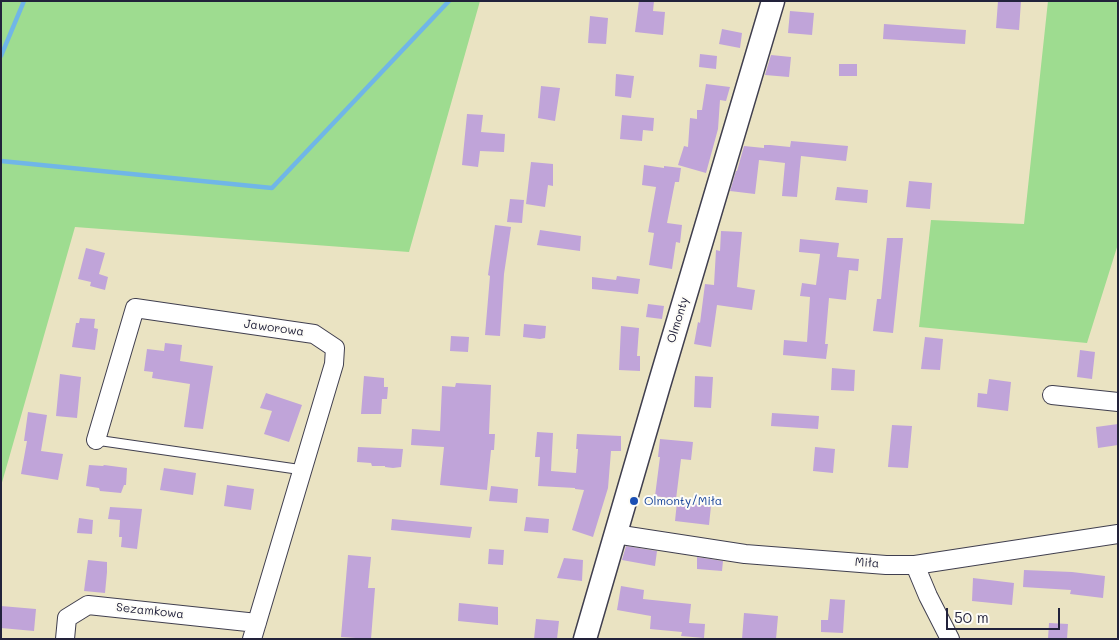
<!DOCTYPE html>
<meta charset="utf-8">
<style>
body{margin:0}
#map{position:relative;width:1119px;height:640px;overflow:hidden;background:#eae3c2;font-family:Mali,sans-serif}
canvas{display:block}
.frame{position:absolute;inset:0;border:2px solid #22223b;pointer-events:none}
.scale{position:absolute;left:946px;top:608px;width:114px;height:22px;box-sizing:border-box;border:2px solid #22223b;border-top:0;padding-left:6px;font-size:15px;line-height:18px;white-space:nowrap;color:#22223b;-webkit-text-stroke:4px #fdfcf7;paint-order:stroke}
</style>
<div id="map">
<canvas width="1119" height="640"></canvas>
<div class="frame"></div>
<div class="scale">50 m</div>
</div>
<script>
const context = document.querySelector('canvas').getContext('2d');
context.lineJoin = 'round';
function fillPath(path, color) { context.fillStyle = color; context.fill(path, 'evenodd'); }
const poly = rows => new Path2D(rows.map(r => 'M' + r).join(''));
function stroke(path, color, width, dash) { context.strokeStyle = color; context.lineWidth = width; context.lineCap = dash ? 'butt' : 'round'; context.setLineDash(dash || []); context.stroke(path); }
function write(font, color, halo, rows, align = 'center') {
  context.font = font + ' Mali,sans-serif'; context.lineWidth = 4; context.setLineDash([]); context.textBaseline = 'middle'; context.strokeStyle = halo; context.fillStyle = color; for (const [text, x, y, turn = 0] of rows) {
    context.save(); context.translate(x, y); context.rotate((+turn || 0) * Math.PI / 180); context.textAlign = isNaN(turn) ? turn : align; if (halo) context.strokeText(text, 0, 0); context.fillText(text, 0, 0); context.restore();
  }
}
fillPath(poly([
 [1,1,480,1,409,252,75,227,1,486],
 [1048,1,1118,1,1118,244,1087,343,919,327,931,220,1024,224]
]), '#9edc90');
stroke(poly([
 [1,56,24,1],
 [1,161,272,188,449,1]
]), '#70b6e7', 4.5);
fillPath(poly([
 [639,1,654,1,653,11,665,12,663,35,635,32],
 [998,1,1021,1,1019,30,996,28],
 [790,11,814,13,812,35,788,33],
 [590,16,608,18,606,44,588,43],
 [884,24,966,30,965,44,883,39],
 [722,29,742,33,740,48,719,44],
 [700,54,717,56,716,69,699,67],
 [771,55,791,57,789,77,765,75],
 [839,64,857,64,857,76,839,76],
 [616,74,634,76,631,98,615,96],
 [706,84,730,87,726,101,720,100,718,129,706,173,678,165,684,146,688,147,690,118,697,119,697,110,702,110],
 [541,86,560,88,555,121,538,118],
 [467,114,483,115,481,132,505,134,504,152,480,151,478,167,462,165],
 [622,115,654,118,653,131,643,130,642,141,620,139],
 [791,141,848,146,846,161,801,156,797,197,782,196,785,163,759,160,755,194,730,191,736,171,737,171,744,146,764,148,764,145,770,145,790,147],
 [531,162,553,164,553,186,548,185,545,207,526,204],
 [644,165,664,168,664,166,681,168,679,182,675,182,667,223,682,225,680,243,676,242,672,269,649,265,654,233,648,232,656,187,642,185],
 [909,181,932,183,930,209,906,207],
 [837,187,868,190,867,203,835,200],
 [510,199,524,200,522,223,507,222],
 [495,225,511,227,504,274,500,336,485,335,490,276,488,275],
 [540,230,581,236,580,251,537,245],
 [721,231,742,232,737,287,755,290,752,310,717,305,711,347,694,344,698,322,700,323,705,284,714,285,716,250,720,251],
 [887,238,903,238,893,333,873,331,877,299,881,299],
 [800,239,839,243,837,257,859,259,858,271,849,270,846,300,829,298,825,344,828,344,826,359,783,355,784,340,807,342,810,297,800,296,802,283,816,285,820,254,799,252],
 [86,248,105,253,99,274,108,277,105,290,90,286,91,282,78,279],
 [617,276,640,279,638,294,592,289,592,277,616,280],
 [648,304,664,306,662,319,646,317],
 [80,318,95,319,94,328,98,329,95,350,72,347,76,323,79,323],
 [524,324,546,326,545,338,540,339,523,337],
 [621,326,639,328,637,356,640,356,640,371,619,370],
 [451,336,469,337,468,352,450,351],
 [925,337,943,339,940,370,921,369],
 [165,343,182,345,180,361,213,366,203,429,184,427,190,384,152,378,153,372,144,371,147,349,164,351],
 [1080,350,1095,352,1092,379,1077,377],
 [832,368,855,370,854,391,831,390],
 [60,374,81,377,77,418,56,416],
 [364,376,384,378,384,387,388,387,387,399,382,399,381,414,361,414],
 [695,376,713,377,711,408,694,407],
 [989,379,1011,382,1008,411,977,407,978,393,987,394],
 [456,383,491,385,489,434,495,434,494,450,491,450,487,490,440,485,444,447,411,445,412,429,440,431,442,386,455,387],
 [266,393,302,405,289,442,264,434,272,411,260,408],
 [28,412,47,415,41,451,63,454,58,480,21,474,27,441,24,441],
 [772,413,819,416,818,429,771,426],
 [1118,424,1118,445,1098,448,1096,427],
 [892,425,912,426,908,468,888,467],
 [537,432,553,433,551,471,576,473,578,449,576,449,577,434,621,436,621,451,611,451,608,488,593,537,572,530,584,490,575,489,575,488,538,486,540,457,535,457],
 [660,439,693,442,691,460,681,459,676,499,655,496,660,457,658,457],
 [358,447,403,449,401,467,393,468,385,467,385,466,372,466,371,463,357,462],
 [815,447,835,449,833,473,813,471],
 [89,465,103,466,104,465,127,468,126,485,124,485,121,493,100,491,99,488,86,486],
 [164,468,196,473,193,495,160,490],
 [227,485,254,489,251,510,224,506],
 [491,486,518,489,517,503,489,501],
 [677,502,711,506,709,525,675,521],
 [110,507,142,509,137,549,121,547,122,537,119,537,120,520,108,519],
 [526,517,549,519,548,533,524,531],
 [79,518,93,520,92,534,77,533],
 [392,519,472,527,470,538,391,530],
 [626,546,657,551,655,566,622,560],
 [489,549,504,550,503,565,488,564],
 [348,555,371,557,368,588,375,588,371,639,341,637],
 [697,557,723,561,722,571,697,569],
 [564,558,583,560,582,581,557,578],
 [88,560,107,562,107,572,105,593,84,591],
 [1024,570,1072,572,1105,576,1103,598,1070,594,1071,590,1023,587],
 [973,578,1014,583,1012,605,972,601],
 [621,586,644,590,643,599,691,604,689,623,705,624,704,638,681,636,682,632,650,629,651,616,617,610],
 [830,599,845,600,843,633,821,632,821,620,828,620],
 [459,603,498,607,498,625,458,621],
 [1,606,36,609,34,631,1,628],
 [744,613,778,616,776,639,742,639],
 [536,619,559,621,557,639,534,639],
 [1049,623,1068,624,1067,639,1048,639]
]), '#c0a4d9');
const service = poly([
 [96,440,303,470]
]);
const minor = poly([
 [1052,395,1118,402],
 [96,440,135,308,314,334,335,348,334,364,252,639],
 [615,534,745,554,886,565,915,565,1118,534],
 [915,565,928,596,950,639],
 [65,639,67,618,88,605,257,623]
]);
const tertiary = poly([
 [585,639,659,385,773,1]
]);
stroke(service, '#403f4f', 11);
stroke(minor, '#403f4f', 20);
stroke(tertiary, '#403f4f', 25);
stroke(service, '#fff', 9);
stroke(minor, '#fff', 18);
stroke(tertiary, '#fff', 22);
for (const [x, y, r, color] of [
 [634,501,5,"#1a4fb4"]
]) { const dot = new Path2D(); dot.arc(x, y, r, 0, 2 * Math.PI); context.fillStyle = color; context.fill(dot); stroke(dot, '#fdfcf7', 2); }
write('12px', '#22223b', '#fdfcf7', [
 ["Olmonty",678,320,-73],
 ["Jaworowa",274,328,8],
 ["Miła",867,563,4],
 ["Sezamkowa",150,611,6]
]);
write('12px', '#164399', '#fdfcf7', [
 ["Olmonty/Miła",644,501]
], 'left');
</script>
